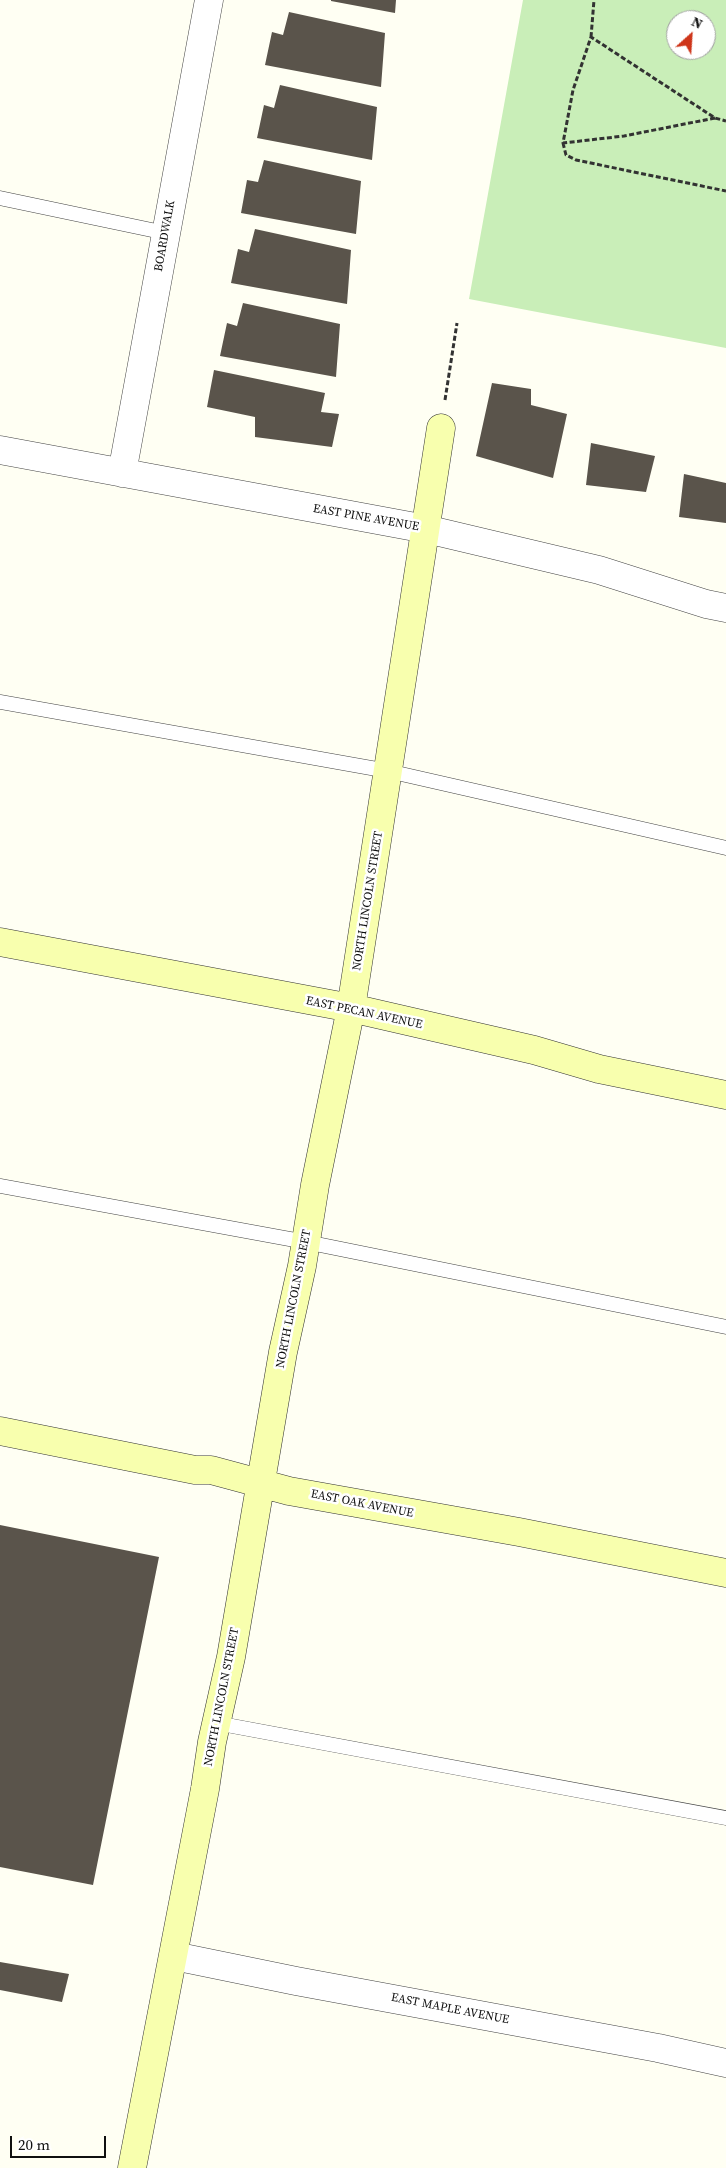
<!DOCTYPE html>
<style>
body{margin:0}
#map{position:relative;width:726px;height:2168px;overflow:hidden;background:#fffff3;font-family:"Source Serif 4",serif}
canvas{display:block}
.north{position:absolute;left:666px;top:10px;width:50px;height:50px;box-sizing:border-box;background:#fff;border:1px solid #9f9f9f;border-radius:50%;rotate:26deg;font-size:14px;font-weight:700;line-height:20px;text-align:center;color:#101010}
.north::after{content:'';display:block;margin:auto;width:18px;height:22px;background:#ce351a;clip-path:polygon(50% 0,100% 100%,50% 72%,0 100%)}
.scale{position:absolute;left:10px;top:2136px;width:96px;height:22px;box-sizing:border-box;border:2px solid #101010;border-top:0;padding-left:6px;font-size:15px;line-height:18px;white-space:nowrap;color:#101010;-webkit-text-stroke:4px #fff;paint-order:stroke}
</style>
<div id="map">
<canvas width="726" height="2168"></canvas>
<div class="north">N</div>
<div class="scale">20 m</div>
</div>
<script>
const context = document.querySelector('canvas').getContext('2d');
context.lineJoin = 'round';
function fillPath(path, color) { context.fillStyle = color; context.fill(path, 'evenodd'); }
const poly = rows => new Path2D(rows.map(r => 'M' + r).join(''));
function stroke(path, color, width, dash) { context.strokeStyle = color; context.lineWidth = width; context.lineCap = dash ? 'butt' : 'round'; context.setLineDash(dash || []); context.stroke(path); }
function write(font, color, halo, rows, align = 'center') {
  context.font = font + ' "Source Serif 4",serif'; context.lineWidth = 5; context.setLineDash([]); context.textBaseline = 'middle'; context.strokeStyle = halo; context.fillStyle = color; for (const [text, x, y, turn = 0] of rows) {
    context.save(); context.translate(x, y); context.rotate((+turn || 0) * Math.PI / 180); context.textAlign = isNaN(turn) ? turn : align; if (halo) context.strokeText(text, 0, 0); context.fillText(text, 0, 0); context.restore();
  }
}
fillPath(poly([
 [523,0,726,0,726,348,469,299],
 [676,20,706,20,706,50,676,50]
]), '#c9eeb8');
fillPath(poly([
 [331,0,396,0,395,13,331,1],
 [289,12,385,33,381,87,265,65,272,32,283,35],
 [280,85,377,107,372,160,257,138,264,105,274,108],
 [264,160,361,181,356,234,241,213,247,180,258,182],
 [255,229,351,250,347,304,231,283,238,249,249,252],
 [243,303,340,324,336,377,220,356,227,323,237,326],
 [214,370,325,393,321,412,339,414,332,447,255,437,255,417,207,407],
 [492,383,531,389,531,405,567,414,553,478,476,456],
 [591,443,655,456,646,492,586,485],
 [684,474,726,483,726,523,679,517],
 [0,1525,159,1557,93,1885,0,1867],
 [0,1962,69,1974,62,2002,0,1990]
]), '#5a544b');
const lane = poly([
 [0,198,166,233],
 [0,702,388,771,726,848],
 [0,1186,306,1242,726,1327],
 [216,1723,726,1818]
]);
const street = poly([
 [0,450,426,529,599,570,706,604,726,608],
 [122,473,209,0],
 [174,1956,296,1981,658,2048,726,2063]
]);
const secondary = poly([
 [0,942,351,1008,534,1050,599,1069,726,1095],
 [0,1431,195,1470,211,1470,289,1491,519,1532,726,1573],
 [132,2168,205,1789,212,1742,231,1657,283,1352,302,1266,315,1185,351,1008,441,428]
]);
stroke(lane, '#434343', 15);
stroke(street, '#434343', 29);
stroke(secondary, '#323232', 29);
stroke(poly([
 [591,37,594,0],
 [715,118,624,136,563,143,573,90,591,37,715,118,726,121],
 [563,143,566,155,576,160,726,191],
 [445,400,457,323]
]), '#323232', 3, [5, 2.5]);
stroke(lane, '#fff', 14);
stroke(street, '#fff', 28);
stroke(secondary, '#f8ffae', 28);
write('12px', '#101010', '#fff', [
 ["BOARDWALK",165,236,-80],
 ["EAST PINE AVENUE",366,518,10],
 ["NORTH LINCOLN STREET",368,901,-81],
 ["EAST PECAN AVENUE",364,1013,12],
 ["NORTH LINCOLN STREET",294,1299,-79],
 ["EAST OAK AVENUE",362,1504,11],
 ["NORTH LINCOLN STREET",222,1697,-79],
 ["EAST MAPLE AVENUE",450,2009,11]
]);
</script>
